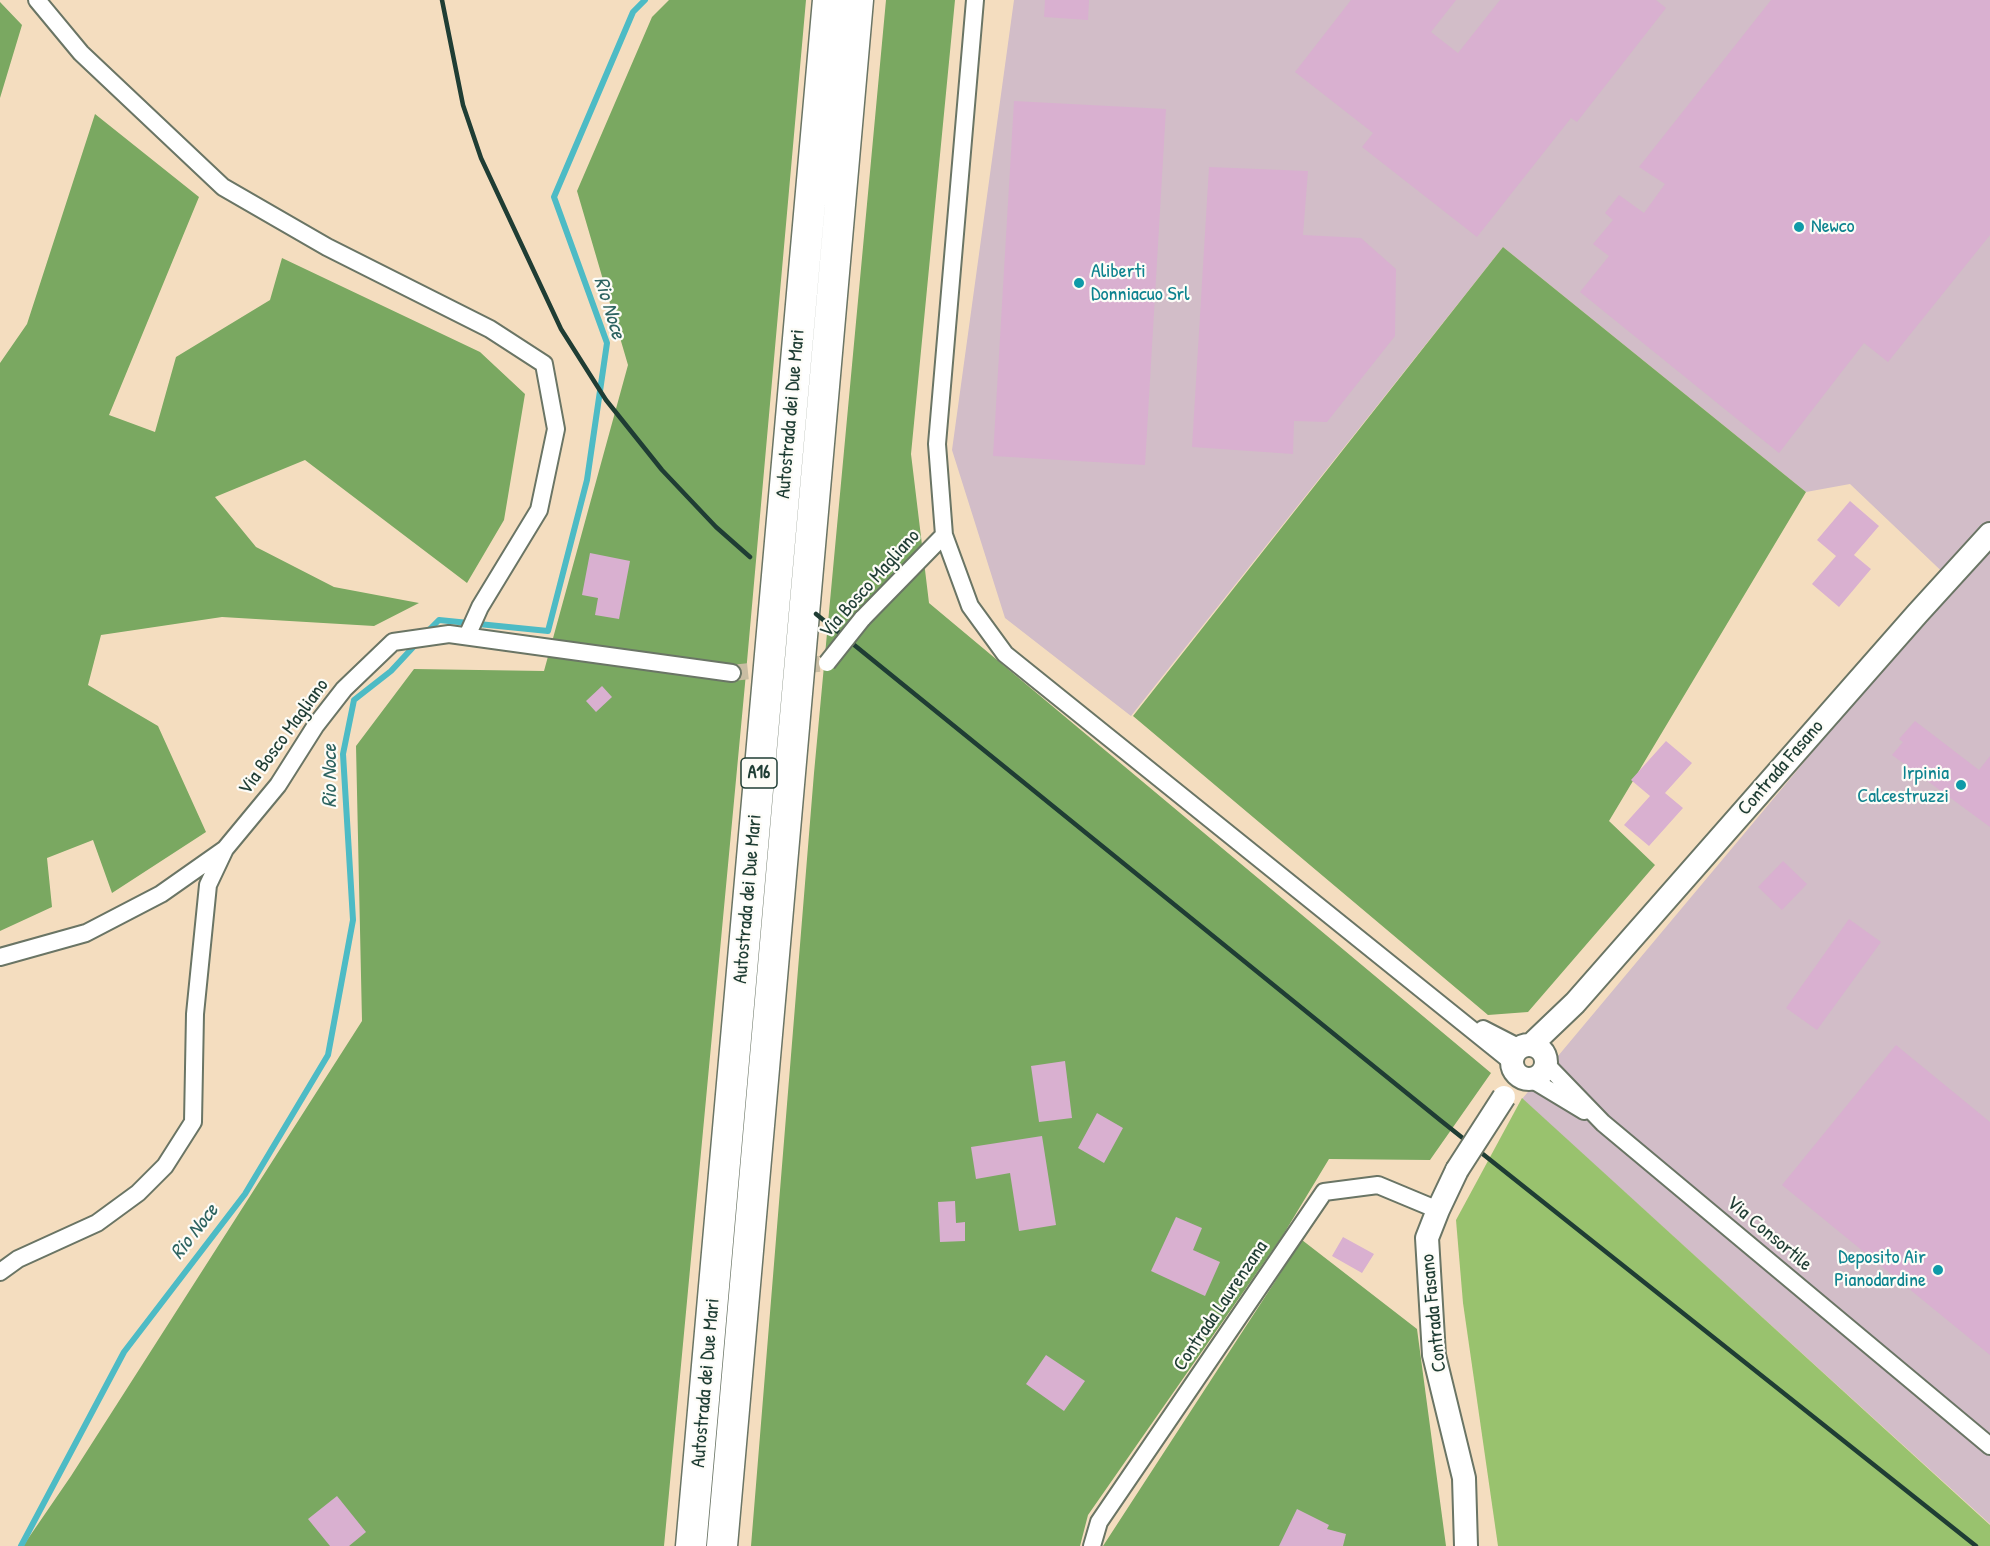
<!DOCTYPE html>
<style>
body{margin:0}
canvas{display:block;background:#f4ddbf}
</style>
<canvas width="1990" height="1546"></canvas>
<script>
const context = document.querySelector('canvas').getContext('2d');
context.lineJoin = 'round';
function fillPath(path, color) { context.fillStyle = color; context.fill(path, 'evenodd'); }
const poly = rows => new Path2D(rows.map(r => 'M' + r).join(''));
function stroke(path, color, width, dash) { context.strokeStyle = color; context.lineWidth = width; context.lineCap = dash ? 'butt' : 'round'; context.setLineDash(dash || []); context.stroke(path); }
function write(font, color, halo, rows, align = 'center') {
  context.font = font + ' "Patrick Hand",sans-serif'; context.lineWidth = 4.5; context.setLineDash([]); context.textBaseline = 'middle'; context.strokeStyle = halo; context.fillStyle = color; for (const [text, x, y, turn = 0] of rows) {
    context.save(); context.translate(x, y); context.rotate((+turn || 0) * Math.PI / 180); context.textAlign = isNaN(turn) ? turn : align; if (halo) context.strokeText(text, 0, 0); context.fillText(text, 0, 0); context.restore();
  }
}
fillPath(poly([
 [1014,0,1990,0,1990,1524,1522,1099,1954,583,1850,484,1806,492,1503,247,1131,716,1005,618,952,450]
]), '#d2bdc8');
fillPath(poly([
 [1522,1098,1990,1525,1990,1546,1498,1546,1463,1303,1456,1220]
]), '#99c26e');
fillPath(poly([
 [669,0,806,0,745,684,664,1546,23,1546,71,1476,362,1021,356,746,414,669,544,671,628,365,577,191,652,17],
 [886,0,955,0,911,454,929,603,1491,1073,1430,1160,1329,1159,1283,1235,1088,1515,1080,1546,751,1546,814,773],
 [0,2,22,25,0,98],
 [95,114,199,197,109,415,155,432,176,357,270,300,282,258,480,352,525,394,504,520,467,583,305,460,215,497,256,547,334,587,419,603,374,626,222,617,101,635,88,685,158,726,206,832,112,893,93,840,47,858,52,907,0,931,0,363,27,324],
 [1503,247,1806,492,1609,821,1655,865,1528,1012,1488,1015,1133,716],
 [1302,1240,1417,1329,1446,1546,1103,1546]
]), '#7aa861');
stroke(poly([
 [426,633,439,620,548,631,587,480,607,343,554,197,633,12,645,0],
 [21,1546,124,1352,245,1194,328,1055,353,920,343,754,354,700,391,671,417,643]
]), '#4dbbc5', 6);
fillPath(poly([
 [1045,0,1089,0,1088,20,1044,17],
 [1351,0,1456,0,1431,32,1458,53,1500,0,1656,0,1666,8,1577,122,1571,118,1477,237,1362,147,1373,133,1295,72],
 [1771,0,1990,0,1990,235,1888,362,1864,343,1779,453,1580,292,1609,256,1593,244,1613,220,1605,213,1619,195,1644,213,1665,184,1639,167],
 [1014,101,1166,109,1145,465,993,456],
 [1209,167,1308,171,1303,235,1361,238,1396,269,1395,336,1327,422,1294,421,1293,454,1192,447],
 [1850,501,1879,526,1854,555,1871,569,1839,607,1812,584,1836,556,1817,540],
 [590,553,630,561,619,619,595,615,598,598,582,595],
 [602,686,612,697,596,712,586,701],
 [1915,721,1979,770,1990,756,1990,827,1892,755,1903,742,1899,739],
 [1666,741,1692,763,1665,793,1683,808,1649,846,1624,825,1650,796,1631,780],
 [1783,861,1807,884,1782,910,1758,887],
 [1849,919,1881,942,1817,1030,1786,1008],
 [1896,1045,1990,1122,1990,1355,1782,1185],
 [1065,1061,1072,1118,1039,1122,1031,1066],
 [1097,1113,1123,1128,1104,1163,1078,1148],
 [1042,1136,1056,1225,1019,1231,1010,1173,976,1179,971,1147],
 [955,1201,956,1223,965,1222,965,1241,940,1242,938,1202],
 [1176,1217,1202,1228,1193,1250,1220,1262,1205,1296,1151,1271],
 [1343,1237,1374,1254,1362,1273,1332,1256],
 [1046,1355,1085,1381,1064,1411,1026,1384],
 [337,1496,366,1532,349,1546,330,1546,308,1519],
 [1297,1509,1329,1525,1327,1529,1346,1534,1343,1546,1279,1546]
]), '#d9b0d0');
stroke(poly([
 [732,673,827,663]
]), '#c9bda3', 16, [16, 8]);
const minor = poly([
 [37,0,81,53,223,187,327,247,490,329,544,364,556,429,539,510,480,607,467,636],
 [975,0,937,444,944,535,970,606,1005,654,1512,1062],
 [862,619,944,535],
 [0,957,86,933,161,894,225,849,278,785,316,725,344,689,393,642,449,634,732,673],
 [1483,1029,1520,1048],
 [1546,1064,1603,1123,1990,1446],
 [1531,1079,1584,1111],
 [0,1272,18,1259,97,1223,138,1193,165,1166,193,1122,195,1014,208,885,225,849],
 [1092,1546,1099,1522,1324,1192,1378,1185,1438,1210]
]);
const secondary = poly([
 [1531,1045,1575,1003,1917,614,1990,534],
 '1512 1062a17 17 0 1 1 34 0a17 17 0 1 1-34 0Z',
 [1457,1170,1438,1210,1427,1238,1434,1355,1464,1478,1466,1546]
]);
const motorway = poly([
 [691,1546,828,0],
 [722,1546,858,0]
]);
stroke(minor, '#6a7565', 20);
stroke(secondary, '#6a7565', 26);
stroke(motorway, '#6a7565', 33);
stroke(minor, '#fff', 16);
stroke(secondary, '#fff', 22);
stroke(motorway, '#fff', 30);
stroke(poly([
 [442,0,463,105,481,158,561,329,606,400,662,470,716,527,750,557],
 [816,614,1440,1120,1976,1546]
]), '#1f3d34', 4.5);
const minorBridge = poly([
 [827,663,862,619]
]);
const secondaryBridge = poly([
 [1457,1170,1504,1097]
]);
stroke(minorBridge, '#6a7565', 20, []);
stroke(secondaryBridge, '#6a7565', 26, []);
stroke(minorBridge, '#fff', 16);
stroke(secondaryBridge, '#fff', 22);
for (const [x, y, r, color] of [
 [1799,227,6,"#0f9aa8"],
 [1079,283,6,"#0f9aa8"],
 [1961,785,6,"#0f9aa8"],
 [1938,1270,6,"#0f9aa8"]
]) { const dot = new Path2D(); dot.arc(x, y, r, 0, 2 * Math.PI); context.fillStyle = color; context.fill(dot); stroke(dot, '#fdfcf7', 2); }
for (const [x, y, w] of [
 [759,773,36]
]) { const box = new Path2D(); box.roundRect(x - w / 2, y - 15, w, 30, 4.5); context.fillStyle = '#fdfcf7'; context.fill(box); stroke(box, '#1f3d34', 1.5); }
write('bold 18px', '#1f3d34', null, [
 ["A16",759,773]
]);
write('20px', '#0d838f', '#fdfcf7', [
 ["Newco",1811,227],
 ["Aliberti",1091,272],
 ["Donniacuo Srl",1091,295],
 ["Irpinia",1949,774,"right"],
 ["Calcestruzzi",1949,797,"right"],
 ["Deposito Air",1926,1258,"right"],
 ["Pianodardine",1926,1281,"right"]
], 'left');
write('20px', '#1f3d34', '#fdfcf7', [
 ["Autostrada dei Due Mari",791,414,-85],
 ["Via Bosco Magliano",870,584,-48],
 ["Via Bosco Magliano",284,737,-54],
 ["Contrada Fasano",1781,768,-49],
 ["Autostrada dei Due Mari",748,899,-85],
 ["Via Consortile",1769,1234,40],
 ["Contrada Laurenzana",1221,1306,-56],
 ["Contrada Fasano",1434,1313,-96],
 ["Autostrada dei Due Mari",706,1383,-85]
]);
write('italic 21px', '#2d6360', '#fdfcf7', [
 ["Rio Noce",609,308,73],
 ["Rio Noce",330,776,-90],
 ["Rio Noce",195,1232,-52]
]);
</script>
